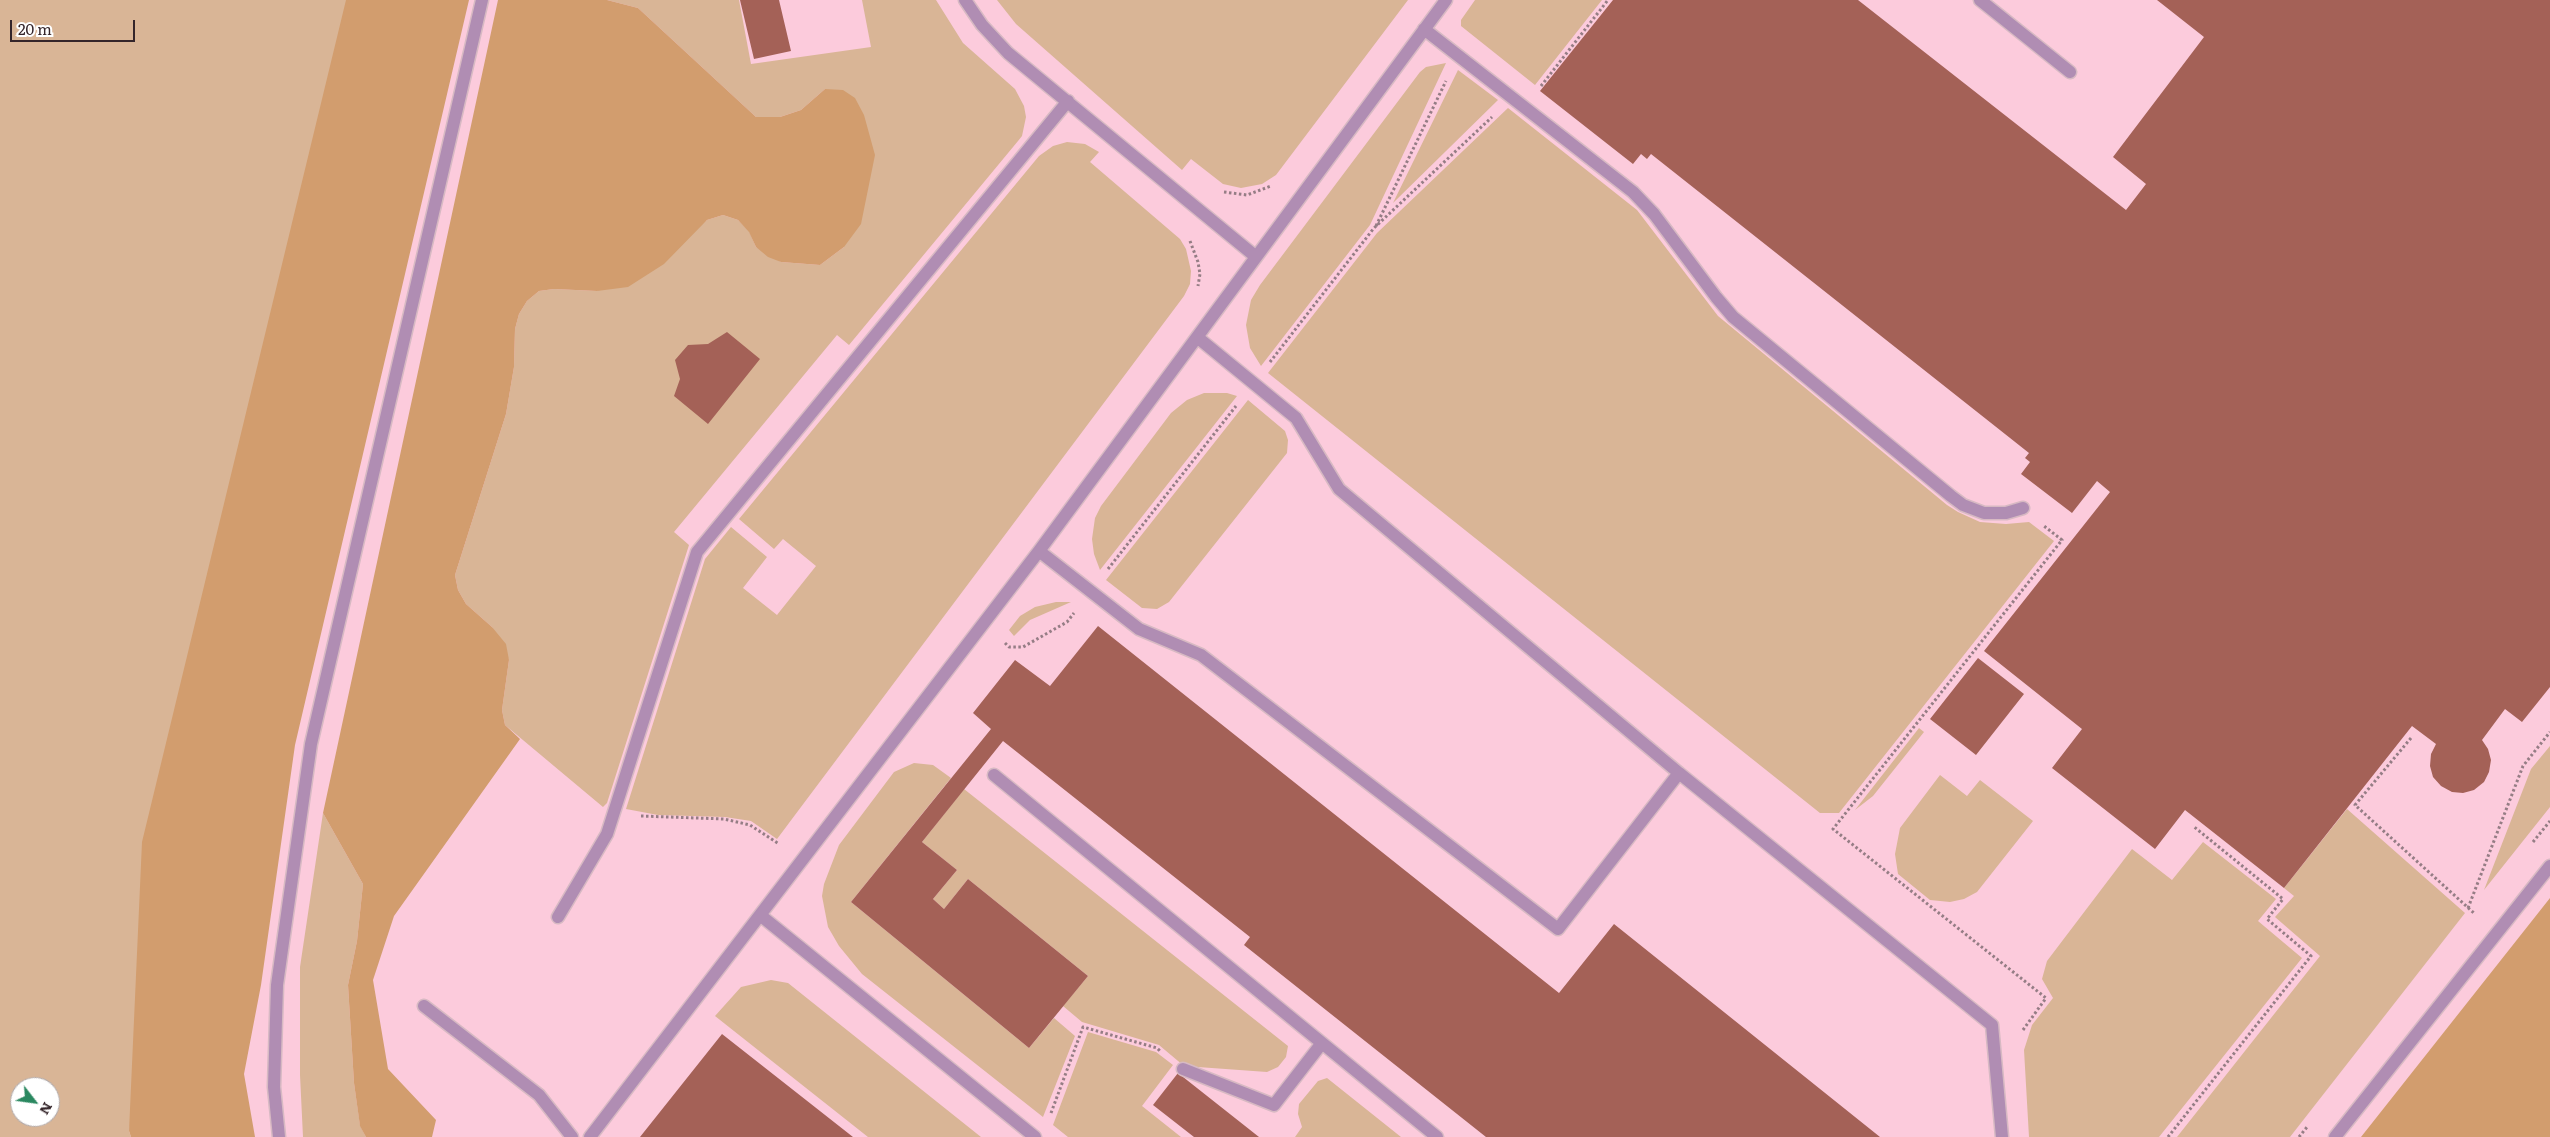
<!DOCTYPE html>
<style>
body{margin:0}
#map{position:relative;width:2550px;height:1137px;overflow:hidden;background:#fbdae5;font-family:Literata,serif}
canvas{display:block}
.north{position:absolute;left:10px;top:1077px;width:50px;height:50px;box-sizing:border-box;background:#fff;border:1px solid #aea8aa;border-radius:50%;rotate:120deg;font-size:14px;font-weight:700;line-height:20px;text-align:center;color:#34252a}
.north::after{content:'';display:block;margin:auto;width:18px;height:22px;background:#2a8860;clip-path:polygon(50% 0,100% 100%,50% 72%,0 100%)}
.scale{position:absolute;left:10px;top:20px;width:125px;height:22px;box-sizing:border-box;border:2px solid #34252a;border-top:0;padding-left:6px;font-size:15px;line-height:18px;white-space:nowrap;color:#34252a;-webkit-text-stroke:4px #fff;paint-order:stroke}
</style>
<div id="map">
<canvas width="2550" height="1137"></canvas>
<div class="north">N</div>
<div class="scale">20 m</div>
</div>
<script>
const context = document.querySelector('canvas').getContext('2d');
context.lineJoin = 'round';
function fillPath(path, color) { context.fillStyle = color; context.fill(path, 'evenodd'); }
const poly = rows => new Path2D(rows.map(r => 'M' + r).join(''));
function stroke(path, color, width, dash) { context.strokeStyle = color; context.lineWidth = width; context.lineCap = dash ? 'butt' : 'round'; context.setLineDash(dash || []); context.stroke(path); }
fillPath(poly([
 [348,0,2550,0,2550,1137,131,1137]
]), '#fccbdc');
fillPath(poly([
 [0,0,348,0,129,1131,131,1137,0,1137],
 [20,1087,50,1087,50,1117,20,1117],
 [607,0,739,0,751,64,871,47,862,0,936,0,963,43,1015,89,1024,106,1026,117,1022,136,1018,141,849,345,837,335,674,532,689,545,607,803,603,807,505,725,502,710,509,660,492,627,466,604,458,590,455,575,506,414,514,367,515,329,519,314,527,301,539,291,554,289,597,291,695,230,707,220,723,215,738,220,749,231,756,247,781,262,820,265,844,247,825,89,801,110,780,117,756,117,638,8],
 [997,0,1408,0,1276,175,1262,184,1241,188,1223,184,1191,159,1182,170,1016,24],
 [1475,0,1602,0,1535,85,1461,26,1461,20],
 [1446,63,1370,225,1261,366,1250,348,1246,325,1251,300,1260,285,1420,72,1426,67],
 [1458,70,1498,100,1393,203],
 [1508,108,1637,210,1718,316,1947,505,1958,512,1980,522,2006,524,2029,522,2054,541,1839,813,1820,813,1268,373,1377,233],
 [1067,142,1085,144,1099,152,1090,162,1180,239,1186,249,1191,271,1190,284,1184,296,777,839,751,821,725,817,658,815,626,809,705,559,731,527,767,557,743,588,777,615,816,566,783,539,774,549,739,519,1039,156,1053,146],
 [1204,393,1227,393,1237,396,1100,570,1094,554,1092,539,1095,518,1101,506,1171,413,1187,400],
 [1248,400,1285,431,1288,440,1287,453,1169,602,1157,609,1142,608,1106,580],
 [1056,602,1071,602,1030,620,1014,636,1009,630,1020,616,1035,607],
 [1919,728,1924,732,1873,796,1855,810],
 [2550,746,2550,807,2484,890,2531,769],
 [914,763,933,765,951,778,851,902,1029,1048,1054,1018,1075,1036,1043,1117,862,974,839,946,828,927,822,896,824,884,839,845,894,772],
 [1940,775,1967,796,1980,780,2033,821,1977,892,1964,899,1950,902,1930,900,1898,874,1895,854,1900,828],
 [964,789,1288,1046,1286,1057,1278,1067,1267,1072,1184,1066,1159,1045,1082,1022,1063,1006,1088,976,968,879,944,909,933,899,957,870,922,842],
 [2347,809,2465,913,2290,1137,2177,1137,2320,956,2275,917,2294,896,2284,888],
 [323,813,363,884,357,941,348,985,354,1083,360,1125,366,1137,303,1137,300,1075,300,967],
 [2203,842,2276,899,2258,921,2302,958,2159,1137,2029,1137,2024,1050,2032,1025,2053,998,2042,979,2047,961,2132,849,2172,880],
 [771,980,788,983,981,1137,868,1137,715,1016,741,987],
 [1088,1032,1156,1052,1173,1065,1142,1106,1181,1137,1068,1137,1053,1125],
 [1327,1078,1401,1137,1295,1137,1302,1127,1298,1114,1299,1104,1318,1081]
]), '#d9b596');
fillPath(poly([
 [346,0,469,0,295,745,261,985,244,1074,255,1137,131,1137,129,1131,142,842],
 [498,0,607,0,638,8,756,117,780,117,801,110,825,89,843,90,855,98,864,115,875,155,861,224,844,247,820,265,781,262,768,257,756,247,749,232,738,220,723,215,707,220,664,264,628,287,597,291,554,289,539,291,527,301,519,314,515,329,514,367,506,414,455,575,458,590,466,604,492,627,506,644,509,660,502,710,505,725,520,739,394,916,373,980,388,1069,436,1120,432,1137,366,1137,360,1126,354,1083,348,985,357,941,363,884,323,813],
 [2550,898,2550,1137,2361,1137]
]), '#d29d6e');
fillPath(poly([
 [740,0,779,0,791,51,754,59],
 [1613,0,1858,0,2126,210,2146,184,2113,157,2204,37,2157,0,2550,0,2550,687,2522,722,2505,709,2482,740,2488,749,2491,760,2489,772,2484,782,2474,790,2463,793,2452,792,2441,786,2433,777,2430,766,2431,754,2436,744,2412,726,2284,888,2185,810,2155,849,2052,768,2082,729,1984,651,2110,492,2097,481,2072,513,2021,474,2030,462,2025,458,2029,453,1651,154,1647,159,1641,154,1633,164,1540,91],
 [727,332,760,359,708,424,674,396,680,379,675,360,688,345,708,344],
 [1098,626,1559,993,1614,924,1880,1137,1486,1137,1244,945,1250,937,1003,741,922,842,957,870,933,899,944,909,968,879,1088,976,1029,1048,851,902,991,729,973,713,1015,660,1050,686],
 [1978,658,2024,694,1976,755,1930,719],
 [722,1034,853,1137,640,1137],
 [1178,1073,1259,1137,1194,1137,1153,1105]
]), '#a46157');
const lane = poly([
 [965,0,982,25,1008,53,1255,256],
 [1980,0,2070,72],
 [1424,29,1633,192,1654,214,1716,297,1733,317,1951,496,1963,505,1984,513,2006,513,2023,508],
 [1039,551,1139,629,1201,655,1558,929,1679,773,1339,489,1296,418,1197,337],
 [1679,773,1992,1025,2002,1137],
 [994,775,1437,1137],
 [558,917,607,834,697,552,1068,101],
 [424,1006,539,1095,572,1137],
 [1183,1069,1274,1105,1322,1043],
 [279,1137,274,1087,277,985,311,744,482,0],
 [590,1137,760,915],
 [1035,1137,760,915,1039,551,1446,0],
 [2335,1137,2550,866]
]);
stroke(lane, '#d7b9c3', 15);
stroke(poly([
 [1541,86,1608,0],
 [1224,192,1247,195,1271,186],
 [1376,226,1446,81],
 [1190,241,1198,262,1200,274,1198,286],
 [1270,362,1374,228,1492,117],
 [1108,569,1236,406],
 [1005,643,1009,647,1023,647,1067,622,1074,613],
 [2411,738,2355,805,2475,914],
 [641,816,724,819,750,825,779,844],
 [2533,842,2550,821],
 [2468,908,2523,766,2550,732],
 [2023,1030,2046,998,1833,829,2062,540,2044,526],
 [1051,1113,1083,1027,1157,1048,1161,1052],
 [2168,1137,2311,956,2267,919,2283,899,2193,826],
 [2299,1137,2307,1127]
]), '#957d85', 3, [2.5, 2.5]);
stroke(lane, '#b08db3', 12);
</script>
